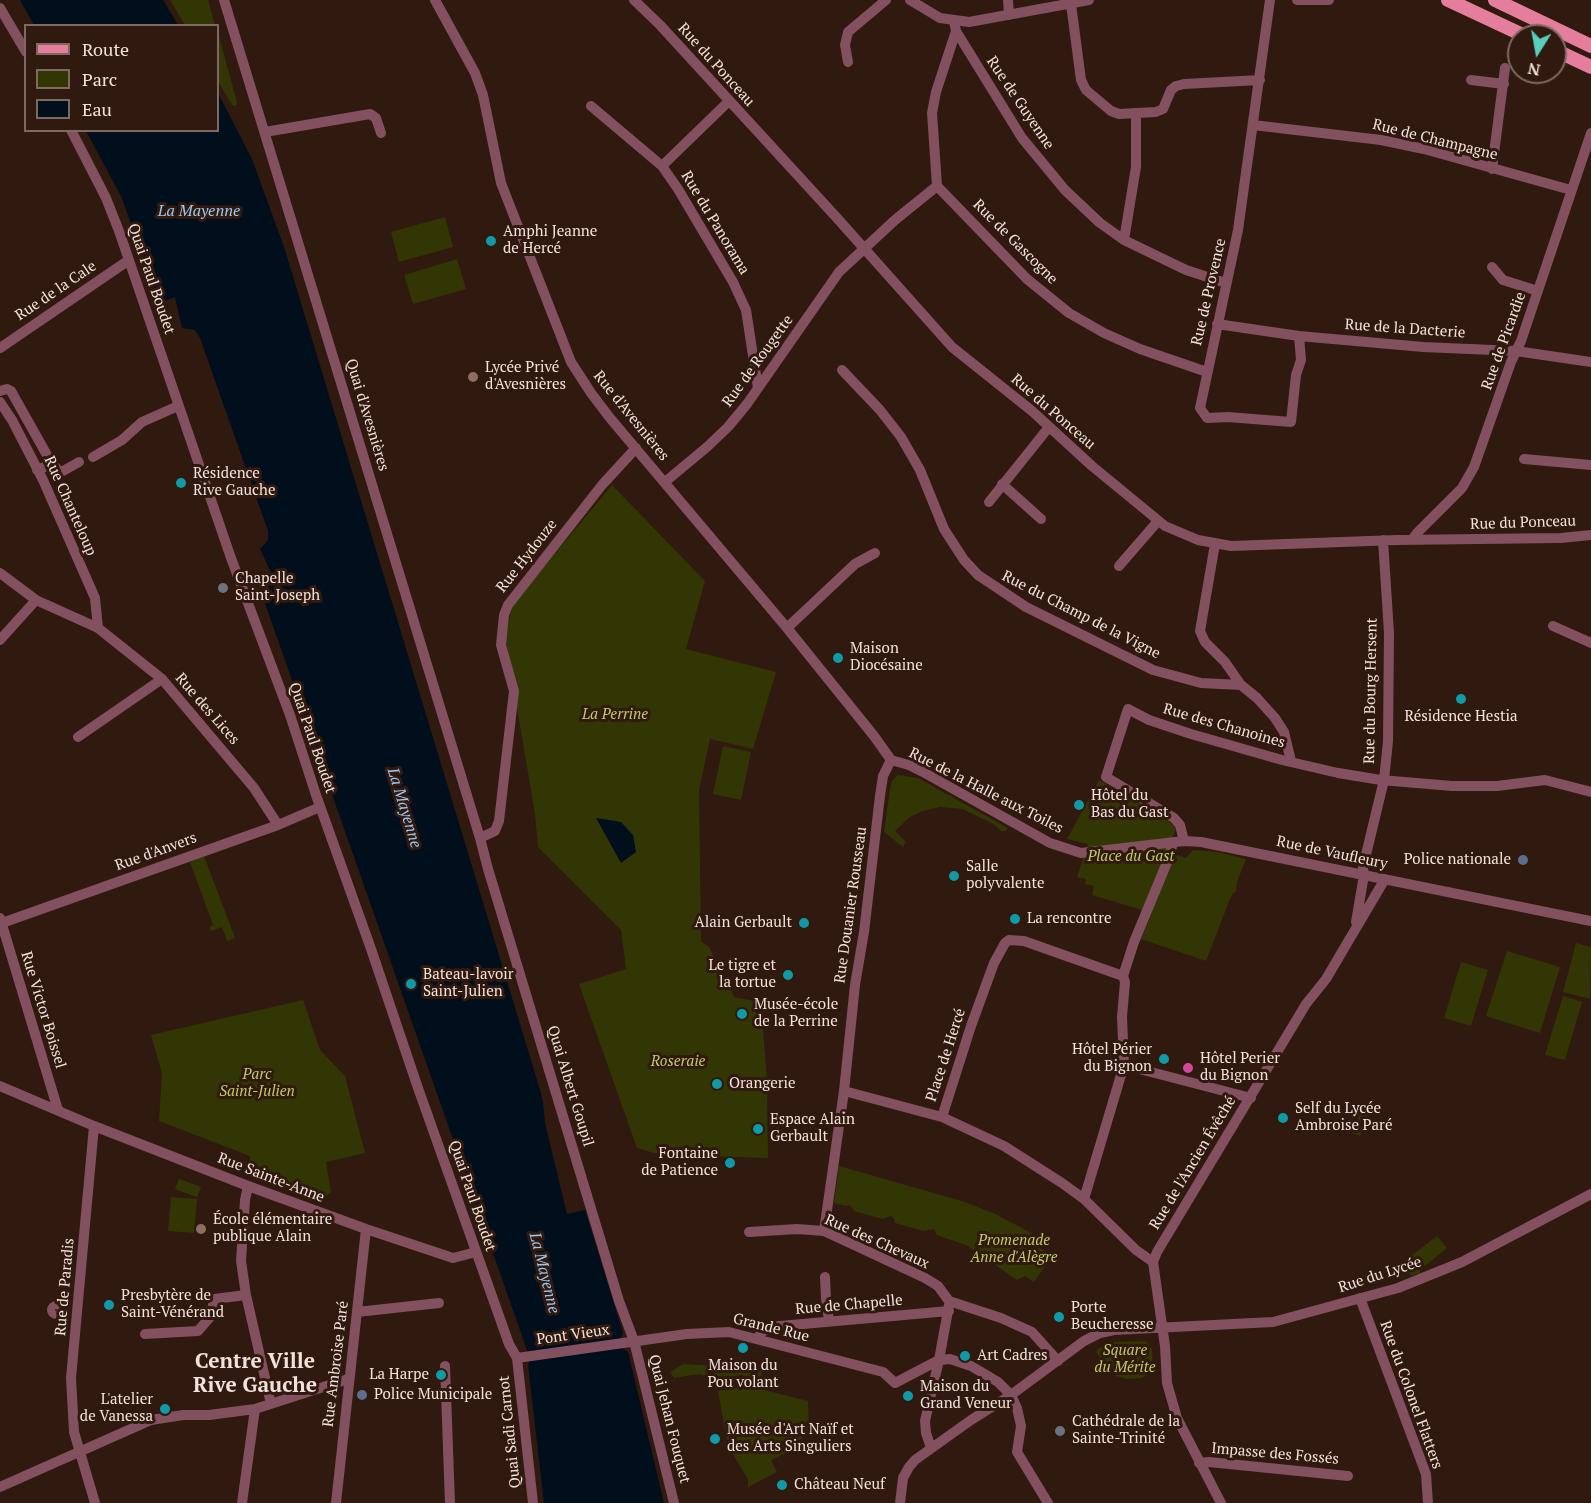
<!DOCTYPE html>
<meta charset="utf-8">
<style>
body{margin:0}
#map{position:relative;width:1591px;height:1503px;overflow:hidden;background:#30190e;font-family:"PT Serif",serif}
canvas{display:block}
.legend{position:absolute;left:24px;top:24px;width:195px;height:108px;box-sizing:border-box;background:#30190e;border:2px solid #7e6960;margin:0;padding:8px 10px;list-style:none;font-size:18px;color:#f3e2db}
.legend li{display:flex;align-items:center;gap:12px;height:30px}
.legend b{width:30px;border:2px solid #7e6960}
.north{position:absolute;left:1507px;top:24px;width:60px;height:60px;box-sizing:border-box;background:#30190e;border:2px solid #7e6960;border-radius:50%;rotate:191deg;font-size:16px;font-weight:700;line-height:24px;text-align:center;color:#f3e2db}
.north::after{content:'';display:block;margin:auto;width:21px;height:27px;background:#59cebe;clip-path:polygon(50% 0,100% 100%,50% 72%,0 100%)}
</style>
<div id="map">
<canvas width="1591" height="1503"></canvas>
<ul class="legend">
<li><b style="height:8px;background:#e57d9c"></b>Route</li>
<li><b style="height:16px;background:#323605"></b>Parc</li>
<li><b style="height:16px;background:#010e1c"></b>Eau</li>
</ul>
<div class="north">N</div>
</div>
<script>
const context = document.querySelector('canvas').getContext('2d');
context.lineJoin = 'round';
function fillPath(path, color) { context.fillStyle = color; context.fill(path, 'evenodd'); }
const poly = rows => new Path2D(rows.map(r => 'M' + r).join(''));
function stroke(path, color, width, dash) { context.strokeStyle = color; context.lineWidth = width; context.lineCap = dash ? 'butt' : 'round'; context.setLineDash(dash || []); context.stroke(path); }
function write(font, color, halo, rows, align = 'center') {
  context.font = font + ' "PT Serif",serif'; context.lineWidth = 6; context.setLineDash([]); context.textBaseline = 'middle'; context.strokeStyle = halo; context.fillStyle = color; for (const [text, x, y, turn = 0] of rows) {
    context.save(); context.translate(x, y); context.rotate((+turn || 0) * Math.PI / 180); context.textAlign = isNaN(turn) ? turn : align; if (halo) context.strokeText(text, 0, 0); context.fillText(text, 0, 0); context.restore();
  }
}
fillPath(poly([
 [170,0,208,0,215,25,185,25],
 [218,33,237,102,236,106,232,105,218,81],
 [445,217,453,247,399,262,391,232],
 [457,259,466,289,413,304,404,275],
 [612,485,705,581,686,649,776,672,753,749,710,739,699,791,701,941,709,947,734,996,733,997,761,1002,767,1081,768,1158,661,1155,637,1148,579,984,626,969,621,930,538,847,535,814,505,637,513,604],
 [723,746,751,752,741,800,713,794],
 [898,775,918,778,1008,828,1006,831,1001,831,995,825,963,809,940,807,923,811,910,817,895,831,906,842,903,847,884,832,890,789,892,781],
 [1099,780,1162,816,1174,826,1176,829,1173,836,1177,855,1186,858,1193,850,1217,852,1246,859,1237,882,1236,892,1233,893,1230,899,1206,961,1141,939,1152,913,1092,895,1094,886,1085,884,1086,879,1077,877,1088,844,1067,839],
 [204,856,235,938,227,941,222,927,211,931,210,927,213,925,190,862],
 [1576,943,1591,947,1590,999,1563,992],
 [1507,951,1560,967,1540,1033,1486,1016],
 [1461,962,1488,970,1471,1026,1444,1018],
 [1563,996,1582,1002,1565,1060,1545,1055],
 [303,1000,320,1050,345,1076,365,1153,326,1162,331,1192,321,1201,250,1177,250,1156,159,1121,162,1073,151,1035],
 [1363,1107,1371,1110,1360,1136,1352,1133],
 [839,1166,965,1202,995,1214,1041,1238,1037,1247,1053,1255,1034,1282,1025,1276,1017,1280,966,1245,937,1235,934,1229,924,1231,895,1223,894,1219,891,1216,883,1219,854,1211,850,1205,845,1206,834,1203],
 [179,1179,201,1187,197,1197,175,1189],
 [171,1197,197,1199,194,1233,168,1231],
 [1437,1236,1447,1248,1420,1270,1420,1273,1411,1276,1401,1264],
 [1146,1341,1152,1349,1153,1372,1141,1378,1127,1379,1116,1376,1108,1369,1097,1353,1097,1350,1103,1346,1113,1342],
 [734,1363,762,1369,761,1382,742,1375,708,1379,707,1376,699,1374,674,1378,670,1372,683,1364,714,1366],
 [748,1386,808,1401,809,1431,786,1453,771,1460,777,1472,748,1487,748,1479,729,1448,732,1447,732,1440,727,1440,718,1391]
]), '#323605');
fillPath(poly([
 [20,0,163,0,178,25,34,25],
 [218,93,252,159,284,247,540,1090,543,1102,545,1123,567,1214,585,1210,623,1333,620,1339,623,1349,628,1352,664,1503,544,1503,528,1365,529,1363,528,1353,260,589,276,583,260,549,268,540,268,531,200,338,195,330,182,328,175,297,160,303,121,196,86,131,218,130],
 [596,818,621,822,633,835,636,852,621,863]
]), '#010e1c');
stroke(poly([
 [224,0,480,838,488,869,619,1301,634,1341,674,1503],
 [435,0,475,73,483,95,501,183,571,362,591,393,610,418,787,628,874,736,891,760],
 [634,0,660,25,837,218,952,347,1032,411,1092,466,1165,526,1198,540,1231,546,1397,540,1561,538,1591,535],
 [910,0,940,18,969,22,1089,0],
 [1008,0,1009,15],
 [1270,0,1238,230,1200,408,1207,418,1228,417,1291,422,1296,375,1301,360,1299,336],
 [1297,0,1329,0],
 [1071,4,1081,80,1086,90,1111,111,1119,114,1156,112,1163,109,1171,90,1176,86,1184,84,1260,80],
 [0,8,26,52],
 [954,21,956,31,1022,138,1065,190,1100,223,1124,240,1186,270,1226,283],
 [848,62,845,45,848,32,886,0],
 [1471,80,1504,84],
 [591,106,662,166,678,189,733,282,746,310,758,388],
 [1253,125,1381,140,1424,149,1571,190],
 [71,130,106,198,119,231,231,558,290,715,316,795,370,946,418,1088,509,1344,517,1358,533,1503],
 [265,132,370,114,376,118,381,133],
 [662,166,729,101],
 [1492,169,1505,68],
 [937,186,1027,279,1069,313,1104,333,1140,349,1207,372],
 [1124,240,1136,167,1136,113],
 [1492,267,1503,280,1538,291],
 [1217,324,1299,336,1423,347,1516,351,1591,362],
 [0,348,129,260],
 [842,370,880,410,901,437,920,470,944,529,964,560,978,575,1026,607,1153,670,1201,683,1241,685],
 [0,391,7,389,11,391,52,464],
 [0,402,12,420,43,480,95,598,98,628],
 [93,457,122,440,142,422,178,406],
 [1524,459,1591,465],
 [37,470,52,464,59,471,63,471,79,462],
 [665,482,707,447,728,427,747,404,839,272,895,220,937,186,932,113,936,92,956,31],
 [1002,484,1041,519],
 [989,502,1049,427],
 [1412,540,1417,533,1462,488,1474,467,1511,362,1521,341,1591,133],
 [1215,544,1200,631,1205,642,1225,662,1241,685,1257,698,1275,718,1284,732,1291,761],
 [1119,566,1158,521],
 [0,573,36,600,98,628,162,679,254,788,278,825],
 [1553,626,1591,643],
 [787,628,855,564,875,553],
 [0,640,36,600],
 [78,737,162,679],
 [891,760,909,765,923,772,1050,843,1081,853,1184,841,1201,842,1591,921],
 [480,838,495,831,499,821,514,691,501,645,504,615,508,605,602,485,636,448],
 [1184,841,1180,825,1174,818,1106,777,1128,709,1149,720,1191,734,1282,760,1338,773,1381,780,1452,786,1497,786,1545,780,1591,792],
 [0,918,58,1110],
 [1356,922,1364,875,1363,867,1384,780,1388,741,1389,633,1383,540],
 [2,923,278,825,320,807],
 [1123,976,1134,942,1168,860,1173,843],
 [1124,1065,1251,1098],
 [0,1086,94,1126,248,1186,366,1229,453,1258,476,1252],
 [844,1091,942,1117,1004,1146,1062,1183,1084,1199,1136,1250,1153,1262],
 [942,1117,971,1026,994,963,1005,943,1009,940,1024,941,1123,976],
 [94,1126,71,1378,74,1432,95,1503],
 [248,1186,245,1200,241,1261,246,1295,271,1404],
 [1084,1199,1124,1065,1122,1017,1125,982,1123,976],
 [824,1231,844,1091,855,985,864,932,880,796,883,776,891,760],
 [749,1232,797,1229,824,1231,925,1278,938,1286,949,1301],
 [825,1277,826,1299,829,1321],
 [1360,1298,1426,1474,1428,1503],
 [949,1301,1001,1318,1032,1332,1058,1361],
 '52 1310a4 4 0 1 1 8 0a4 4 0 1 1-8 0Z',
 [357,1312,439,1303],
 [145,1334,198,1331,211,1316,214,1299,246,1295],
 [757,1339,761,1333,769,1327,949,1311],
 [517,1358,687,1334,729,1332,883,1372,895,1383,939,1360,950,1359,971,1366,998,1382,1011,1395,1017,1408,1021,1426,1017,1452,1048,1503],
 [445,1366,450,1503],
 [931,1448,926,1433,925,1421,939,1360,949,1305],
 [1199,1463,1209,1462,1348,1476],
 [0,1487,151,1420,183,1415,209,1415,255,1409,348,1379],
 [242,1503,255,1409],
 [336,1503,366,1229],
 [900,1503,903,1478,909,1467,915,1460,971,1420,1011,1395,1084,1341,1100,1333,1114,1330,1273,1322,1398,1288,1462,1262,1591,1194],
 [1221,1503,1177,1418,1167,1383,1165,1346,1153,1262,1157,1252,1306,1004,1326,979,1385,879]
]), '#82505e', 10);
stroke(poly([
 [1448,0,1525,36],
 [1495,0,1591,46],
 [1555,50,1591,67]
]), '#e57d9c', 14);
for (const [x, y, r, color] of [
 [491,241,6,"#0f9aa8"],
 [473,377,6,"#8d6e63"],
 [181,483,6,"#0f9aa8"],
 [223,588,6,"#6b7280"],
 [838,658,6,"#0f9aa8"],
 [1461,699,6,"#0f9aa8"],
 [1079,805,6,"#0f9aa8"],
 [1523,860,6,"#5c6f8a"],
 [954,876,6,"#0f9aa8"],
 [1015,919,6,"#0f9aa8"],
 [804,923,6,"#0f9aa8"],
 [788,975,6,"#0f9aa8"],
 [411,984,6,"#0f9aa8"],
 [742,1014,6,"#0f9aa8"],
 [1164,1059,6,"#0f9aa8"],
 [1188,1068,6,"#d1479c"],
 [717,1084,6,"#0f9aa8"],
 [1283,1118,6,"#0f9aa8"],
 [758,1129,6,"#0f9aa8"],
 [730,1163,6,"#0f9aa8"],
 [201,1229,6,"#8d6e63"],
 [109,1305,6,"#0f9aa8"],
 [1059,1317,6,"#0f9aa8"],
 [743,1348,6,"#0f9aa8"],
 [965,1356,6,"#0f9aa8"],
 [441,1375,6,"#0f9aa8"],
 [362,1395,6,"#5c6f8a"],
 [908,1396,6,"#0f9aa8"],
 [165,1409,6,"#0f9aa8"],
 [1060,1431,6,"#6b7280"],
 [715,1439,6,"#0f9aa8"],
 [782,1485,6,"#0f9aa8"]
]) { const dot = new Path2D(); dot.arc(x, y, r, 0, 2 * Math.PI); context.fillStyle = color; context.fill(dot); stroke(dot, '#30190e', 2); }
write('15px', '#f3e2db', '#30190e', [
 ["Rue du Ponceau",716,65,48],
 ["Rue de Guyenne",1020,103,56],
 ["Rue de Champagne",1435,140,14],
 ["Rue du Panorama",715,223,59],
 ["Rue de Gascogne",1015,242,45],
 ["Quai Paul Boudet",151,279,71],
 ["Rue de la Cale",56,291,-34],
 ["Rue de Provence",1209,292,-77],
 ["Rue de la Dacterie",1405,329,4],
 ["Rue de Picardie",1504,341,-70],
 ["Rue de Rougette",758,361,-54],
 ["Rue du Ponceau",1053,412,41],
 ["Quai d'Avesnières",367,415,73],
 ["Rue d'Avesnières",631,416,51],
 ["Rue Chanteloup",70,506,66],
 ["Rue du Ponceau",1523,523,-2],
 ["Rue Hydouze",527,556,-52],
 ["Rue du Champ de la Vigne",1081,615,27],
 ["Rue du Bourg Hersent",1371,691,-89],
 ["Rue des Lices",207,709,49],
 ["Rue des Chanoines",1224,726,16],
 ["Quai Paul Boudet",312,738,71],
 ["Rue de la Halle aux Toiles",986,791,27],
 ["Rue d'Anvers",156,852,-20],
 ["Rue de Vaufleury",1332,853,12],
 ["Rue Douanier Rousseau",851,905,-82],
 ["Rue Victor Boissel",43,1010,73],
 ["Place de Hercé",946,1055,-72],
 ["Quai Albert Goupil",570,1086,73],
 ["Rue de l'Ancien Évêché",1193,1163,-59],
 ["Rue Sainte-Anne",271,1178,21],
 ["Quai Paul Boudet",472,1196,71],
 ["Rue des Chevaux",877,1242,24],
 ["Rue du Lycée",1380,1275,-18],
 ["Rue de Paradis",65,1287,-85],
 ["Rue de Chapelle",849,1305,-5],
 ["Grande Rue",771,1328,14],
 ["Pont Vieux",573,1335,-8],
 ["Rue Ambroise Paré",336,1364,-83],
 ["Rue du Colonel Flatters",1411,1395,70],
 ["Quai Jehan Fouquet",669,1419,76],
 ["Quai Sadi Carnot",510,1432,-96],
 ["Impasse des Fossés",1275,1454,5]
]);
write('15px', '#f3e2db', '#30190e', [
 ["Amphi Jeanne",503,232],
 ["de Hercé",503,249],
 ["Lycée Privé",485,368],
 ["d'Avesnières",485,385],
 ["Résidence",193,474],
 ["Rive Gauche",193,491],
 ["Chapelle",235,579],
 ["Saint-Joseph",235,596],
 ["Maison",850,649],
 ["Diocésaine",850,666],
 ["Résidence Hestia",1461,717,"center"],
 ["Hôtel du",1091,796],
 ["Bas du Gast",1091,813],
 ["Police nationale",1511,860,"right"],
 ["Salle",966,867],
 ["polyvalente",966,884],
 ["La rencontre",1027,919],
 ["Alain Gerbault",792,923,"right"],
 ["Le tigre et",776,966,"right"],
 ["la tortue",776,983,"right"],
 ["Bateau-lavoir",423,975],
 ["Saint-Julien",423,992],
 ["Musée-école",754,1005],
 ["de la Perrine",754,1022],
 ["Hôtel Périer",1152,1050,"right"],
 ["du Bignon",1152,1067,"right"],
 ["Hôtel Perier",1200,1059],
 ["du Bignon",1200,1076],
 ["Orangerie",729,1084],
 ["Self du Lycée",1295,1109],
 ["Ambroise Paré",1295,1126],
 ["Espace Alain",770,1120],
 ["Gerbault",770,1137],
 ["Fontaine",718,1154,"right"],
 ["de Patience",718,1171,"right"],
 ["École élémentaire",213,1220],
 ["publique Alain",213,1237],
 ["Presbytère de",121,1296],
 ["Saint-Vénérand",121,1313],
 ["Porte",1071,1308],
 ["Beucheresse",1071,1325],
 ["Art Cadres",977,1356],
 ["Maison du",743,1366,"center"],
 ["Pou volant",743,1383,"center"],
 ["La Harpe",429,1375,"right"],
 ["Maison du",920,1387],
 ["Grand Veneur",920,1404],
 ["Police Municipale",374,1395],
 ["L'atelier",153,1400,"right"],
 ["de Vanessa",153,1417,"right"],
 ["Cathédrale de la",1072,1422],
 ["Sainte-Trinité",1072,1439],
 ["Musée d'Art Naïf et",727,1430],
 ["des Arts Singuliers",727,1447],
 ["Château Neuf",794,1485]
], 'left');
write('italic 15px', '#c1cb67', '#30190e', [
 ["La Perrine",615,715],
 ["Place du Gast",1131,857],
 ["Roseraie",678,1062],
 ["Parc",257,1075],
 ["Saint-Julien",257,1092],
 ["Promenade",1014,1241],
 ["Anne d'Alègre",1014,1258],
 ["Square",1125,1351],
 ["du Mérite",1125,1368]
]);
write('italic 16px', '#9bc8f1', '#30190e', [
 ["La Mayenne",199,211],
 ["La Mayenne",404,808,73],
 ["La Mayenne",544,1273,76]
]);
write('bold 21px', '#f3e2db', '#30190e', [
 ["Centre Ville",255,1362],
 ["Rive Gauche",255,1386]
]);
</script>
